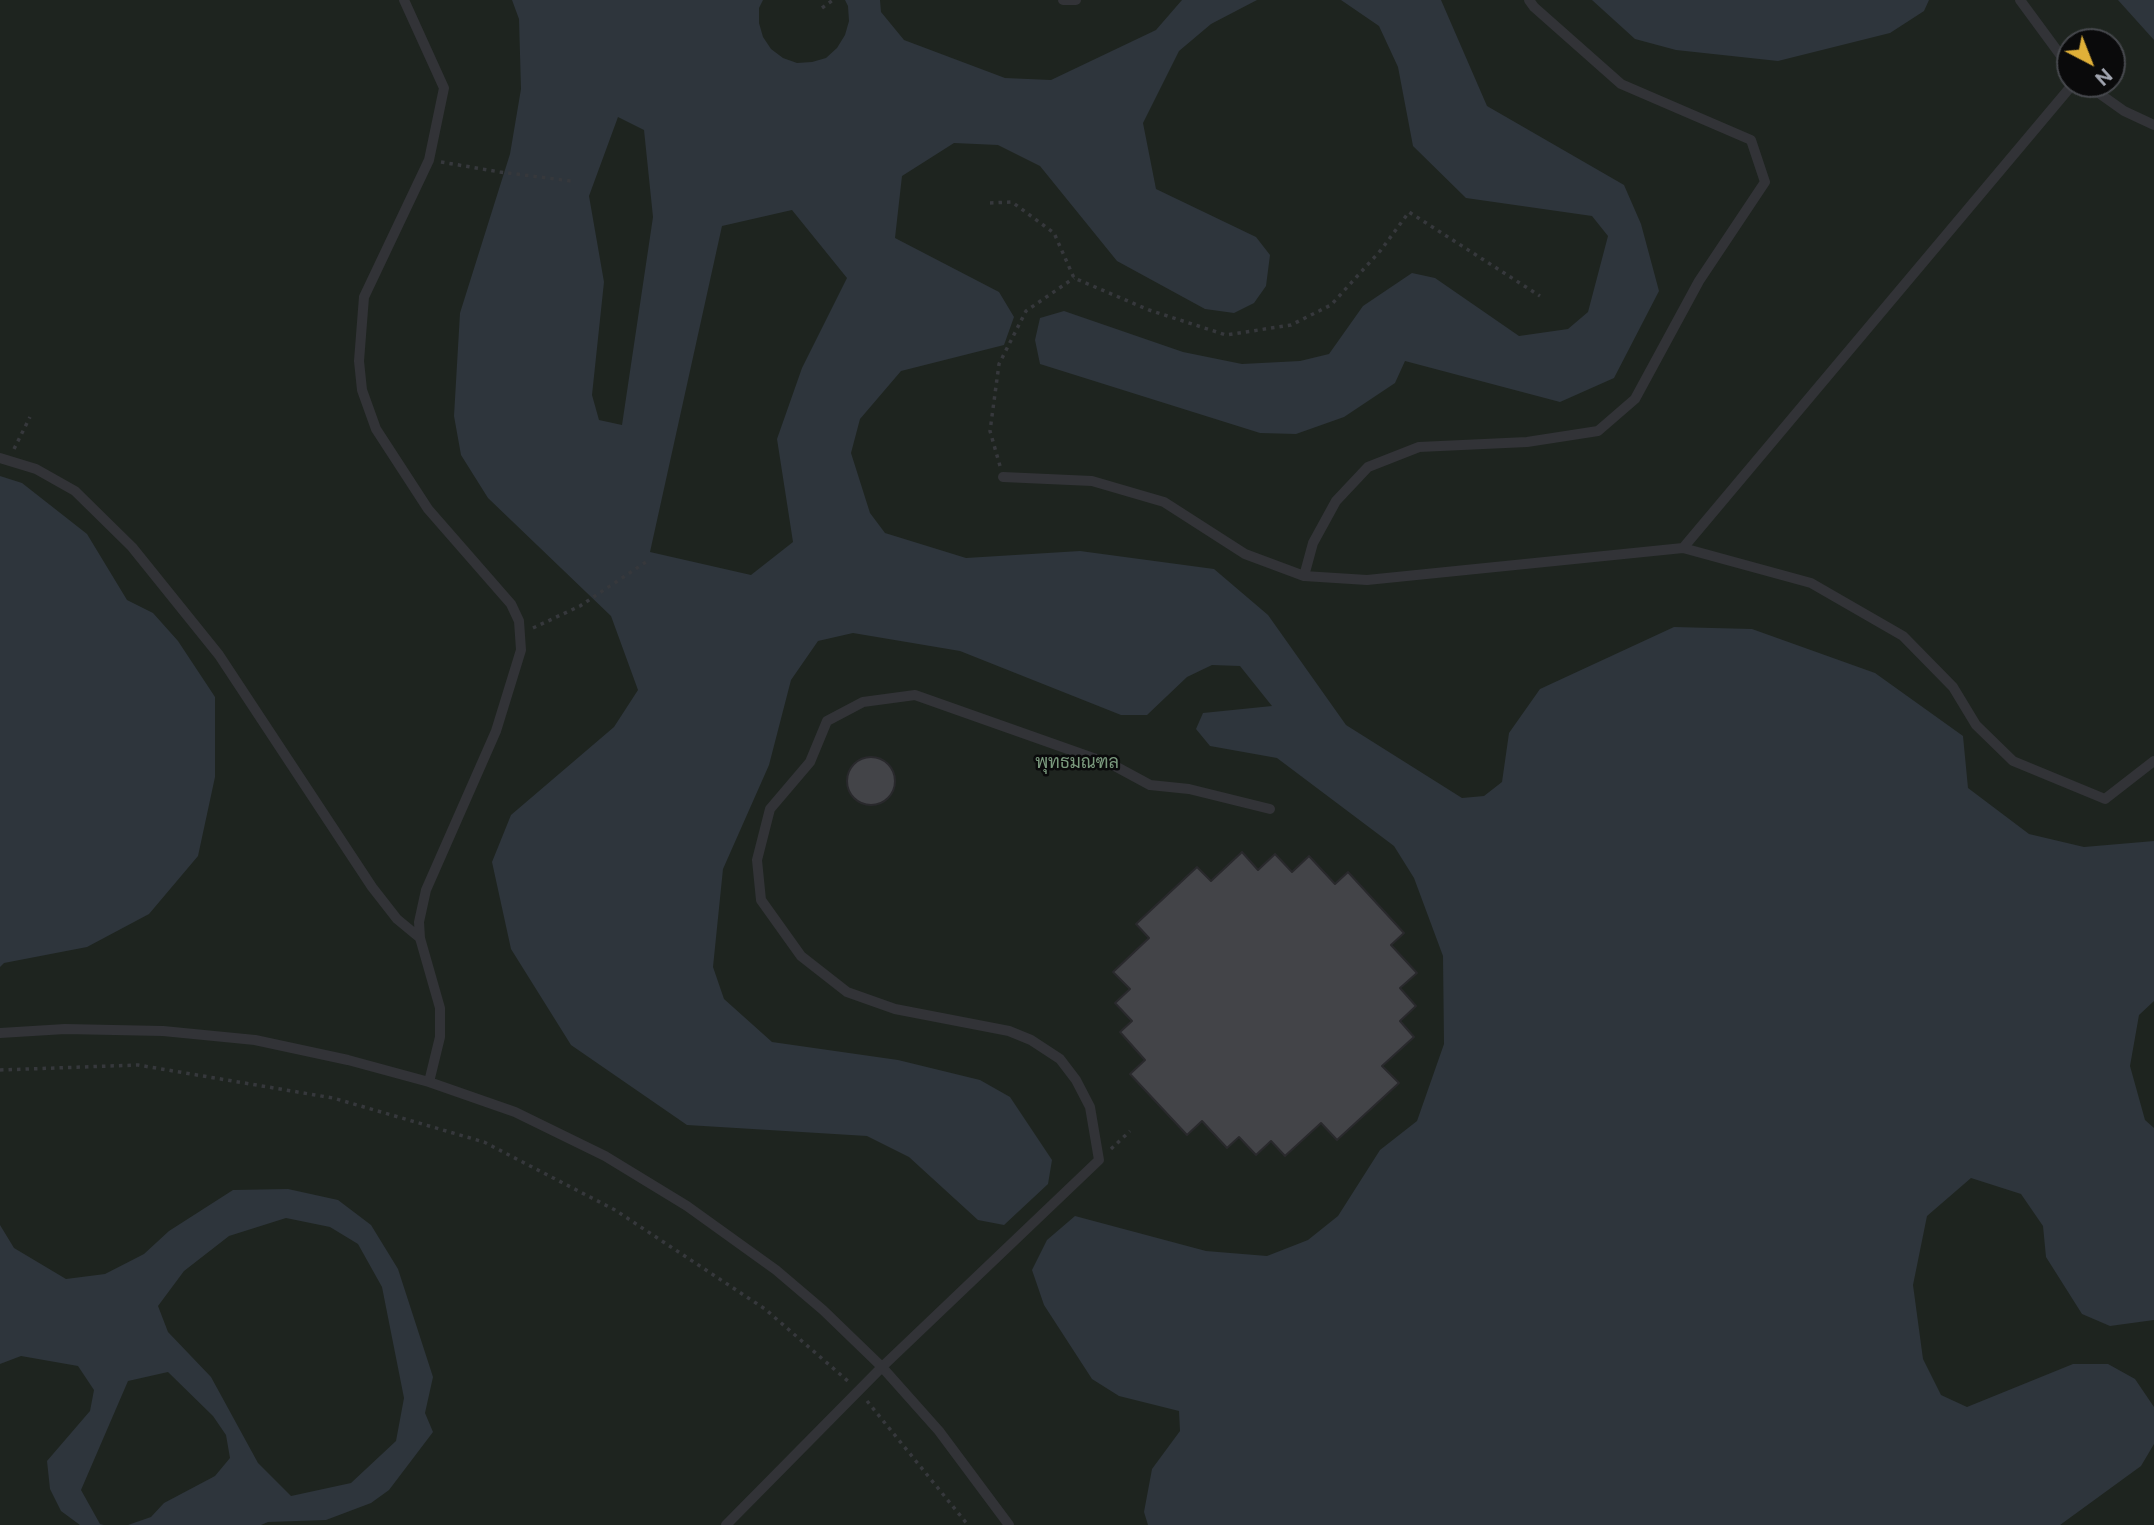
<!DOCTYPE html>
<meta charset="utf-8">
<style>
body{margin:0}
#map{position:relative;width:2154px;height:1525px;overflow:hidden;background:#0f0f10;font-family:"Public Sans",sans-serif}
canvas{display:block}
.north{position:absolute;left:2056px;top:28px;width:70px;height:70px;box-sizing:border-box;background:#0a0a0b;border:2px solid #46484d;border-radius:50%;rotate:138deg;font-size:19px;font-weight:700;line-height:28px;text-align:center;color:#a1a5b0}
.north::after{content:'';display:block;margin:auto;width:24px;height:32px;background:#e0b038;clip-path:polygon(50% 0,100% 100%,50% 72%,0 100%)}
</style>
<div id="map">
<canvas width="2154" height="1525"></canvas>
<div class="north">N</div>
</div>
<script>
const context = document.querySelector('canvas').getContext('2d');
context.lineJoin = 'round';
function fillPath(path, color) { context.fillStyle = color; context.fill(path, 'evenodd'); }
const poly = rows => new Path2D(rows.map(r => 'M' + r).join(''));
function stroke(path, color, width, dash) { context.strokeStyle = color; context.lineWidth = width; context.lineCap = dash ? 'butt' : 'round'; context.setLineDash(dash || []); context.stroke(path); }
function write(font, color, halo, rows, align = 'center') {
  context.font = font + ' "Public Sans",Sarabun,sans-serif'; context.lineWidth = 5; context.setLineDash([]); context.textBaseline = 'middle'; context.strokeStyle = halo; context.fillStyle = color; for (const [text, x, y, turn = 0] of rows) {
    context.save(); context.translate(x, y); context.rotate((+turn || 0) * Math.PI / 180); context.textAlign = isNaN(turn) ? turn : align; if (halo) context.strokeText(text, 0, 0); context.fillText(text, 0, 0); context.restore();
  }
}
fillPath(poly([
 [0,0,2154,0,2154,1525,0,1525],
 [2070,42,2112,42,2112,84,2070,84]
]), '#1e241f');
fillPath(poly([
 [512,0,763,0,759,8,759,23,763,37,771,49,783,58,797,63,812,62,826,58,837,48,845,35,849,21,848,6,845,0,880,0,881,12,904,40,1005,78,1051,80,1156,30,1182,0,1257,0,1211,24,1179,51,1143,123,1156,189,1256,237,1270,255,1266,286,1254,303,1234,313,1205,309,1117,261,1040,166,998,145,954,143,902,176,895,238,999,292,1014,317,1004,345,901,371,860,419,851,453,870,513,885,533,966,558,1080,551,1214,569,1268,615,1346,725,1462,798,1484,796,1502,782,1509,733,1540,689,1674,627,1752,629,1875,673,1963,736,1968,788,2029,834,2084,847,2154,841,2154,1001,2139,1015,2130,1066,2145,1120,2154,1128,2154,1320,2110,1326,2082,1314,2046,1257,2043,1226,2021,1194,1971,1178,1927,1216,1913,1285,1923,1359,1941,1395,1967,1407,2073,1364,2108,1364,2135,1379,2154,1407,2154,1444,2141,1466,2060,1525,1148,1525,1144,1512,1152,1469,1180,1431,1179,1411,1119,1396,1092,1379,1044,1305,1032,1270,1047,1240,1075,1216,1206,1251,1267,1256,1308,1240,1338,1216,1380,1150,1417,1121,1444,1044,1443,956,1414,878,1394,846,1277,758,1210,746,1196,729,1203,713,1272,706,1240,666,1212,665,1187,677,1147,715,1121,715,960,651,853,633,818,641,791,680,769,765,723,869,713,967,724,999,772,1042,898,1060,980,1080,1010,1097,1052,1160,1048,1184,1004,1225,978,1220,909,1157,867,1136,687,1125,571,1045,511,949,492,862,511,815,614,727,638,690,611,616,488,498,461,455,454,416,460,313,510,154,521,89,519,19],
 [618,117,644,130,653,217,622,425,599,420,592,395,604,282,589,196],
 [792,210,847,278,802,368,777,439,793,542,751,575,650,552,722,226],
 [1341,0,1441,0,1487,106,1624,185,1641,224,1659,291,1614,378,1560,402,1405,361,1395,383,1344,417,1296,434,1260,433,1040,364,1035,340,1040,318,1064,311,1183,352,1242,364,1300,361,1329,354,1363,306,1412,273,1435,278,1519,336,1568,329,1588,312,1608,236,1592,216,1466,198,1413,146,1398,67,1379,26],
 [1592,0,1929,0,1924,11,1890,33,1778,61,1676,50,1635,39],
 [2118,0,2154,0,2154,40],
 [0,476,22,483,87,534,127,600,153,613,178,641,215,697,215,777,198,856,149,914,87,947,4,963,0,967],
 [288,1189,338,1200,371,1225,398,1269,433,1377,425,1413,433,1432,389,1490,371,1503,326,1520,268,1522,261,1525,128,1525,151,1517,164,1503,215,1476,230,1458,226,1435,213,1416,168,1372,128,1381,81,1490,100,1524,104,1525,80,1525,61,1511,50,1489,47,1461,90,1411,94,1390,78,1366,21,1356,0,1364,0,1225,14,1248,66,1279,105,1274,144,1254,169,1231,233,1190],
 [286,1218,330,1227,358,1244,382,1287,404,1398,396,1441,351,1483,291,1496,258,1463,211,1377,168,1332,158,1306,184,1271,229,1236]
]), '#2e353c');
const building = poly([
 '847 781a24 24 0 1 1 48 0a24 24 0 1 1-48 0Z',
 [1242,852,1258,870,1275,854,1292,872,1309,856,1335,884,1348,872,1404,933,1391,945,1417,973,1400,988,1416,1006,1400,1021,1414,1037,1382,1066,1399,1083,1337,1140,1321,1123,1285,1156,1271,1141,1256,1155,1239,1137,1227,1148,1202,1121,1187,1135,1130,1074,1145,1060,1120,1032,1132,1021,1115,1003,1130,989,1113,972,1149,938,1136,924,1197,867,1211,881,1242,852]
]);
fillPath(building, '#434448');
stroke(building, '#29292c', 2);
stroke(poly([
 [822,8,833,0],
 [441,162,500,172,571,181],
 [990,203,1012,202,1054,233,1074,278,1149,310,1226,335,1291,325,1331,305,1381,250,1409,212,1540,296],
 [14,449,30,417],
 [1000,466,990,431,999,364,1026,311,1074,278],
 [533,628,580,606,646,562],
 [0,1070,138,1065,333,1098,484,1142,615,1210,765,1309,849,1382],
 [1111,1149,1130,1131],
 [867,1401,968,1525]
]), '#36383c', 3.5, [3.5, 5]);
stroke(poly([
 [404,0,444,88,429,160,364,297,359,361,362,390,376,429,428,509,511,604,519,621,521,650,496,731,426,890,419,922,420,938,440,1008,440,1037,429,1082],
 [1063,0,1076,0],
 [2020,0,2070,68],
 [2086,84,2124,111,2154,125],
 [0,458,36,469,75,491,132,547,219,655,372,887,397,919,420,938],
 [1003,477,1092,481,1164,502,1245,554,1304,576,1367,580,1683,548,2073,84],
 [1683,548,1811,583,1903,636,1953,687,1976,725,2013,761,2105,799,2154,761],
 [1304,576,1313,543,1336,501,1368,467,1419,447,1527,442,1598,431,1635,399,1699,281,1765,182,1751,140,1621,84,1534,7,1529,0],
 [0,1033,65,1029,163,1031,255,1040,348,1060,429,1082,515,1112,605,1156,687,1206,776,1270,823,1310,882,1367,939,1431,1009,1525],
 [726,1525,882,1367,1099,1160,1090,1107,1076,1080,1060,1059,1031,1040,1009,1031,895,1009,847,992,801,956,761,900,757,860,770,809,810,762,827,721,863,702,915,695,1113,765,1150,785,1189,789,1270,809]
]), '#323337', 10);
write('18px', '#7a997d', '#0a0a0b', [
 ["พุทธมณฑล",1077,762]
]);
</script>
